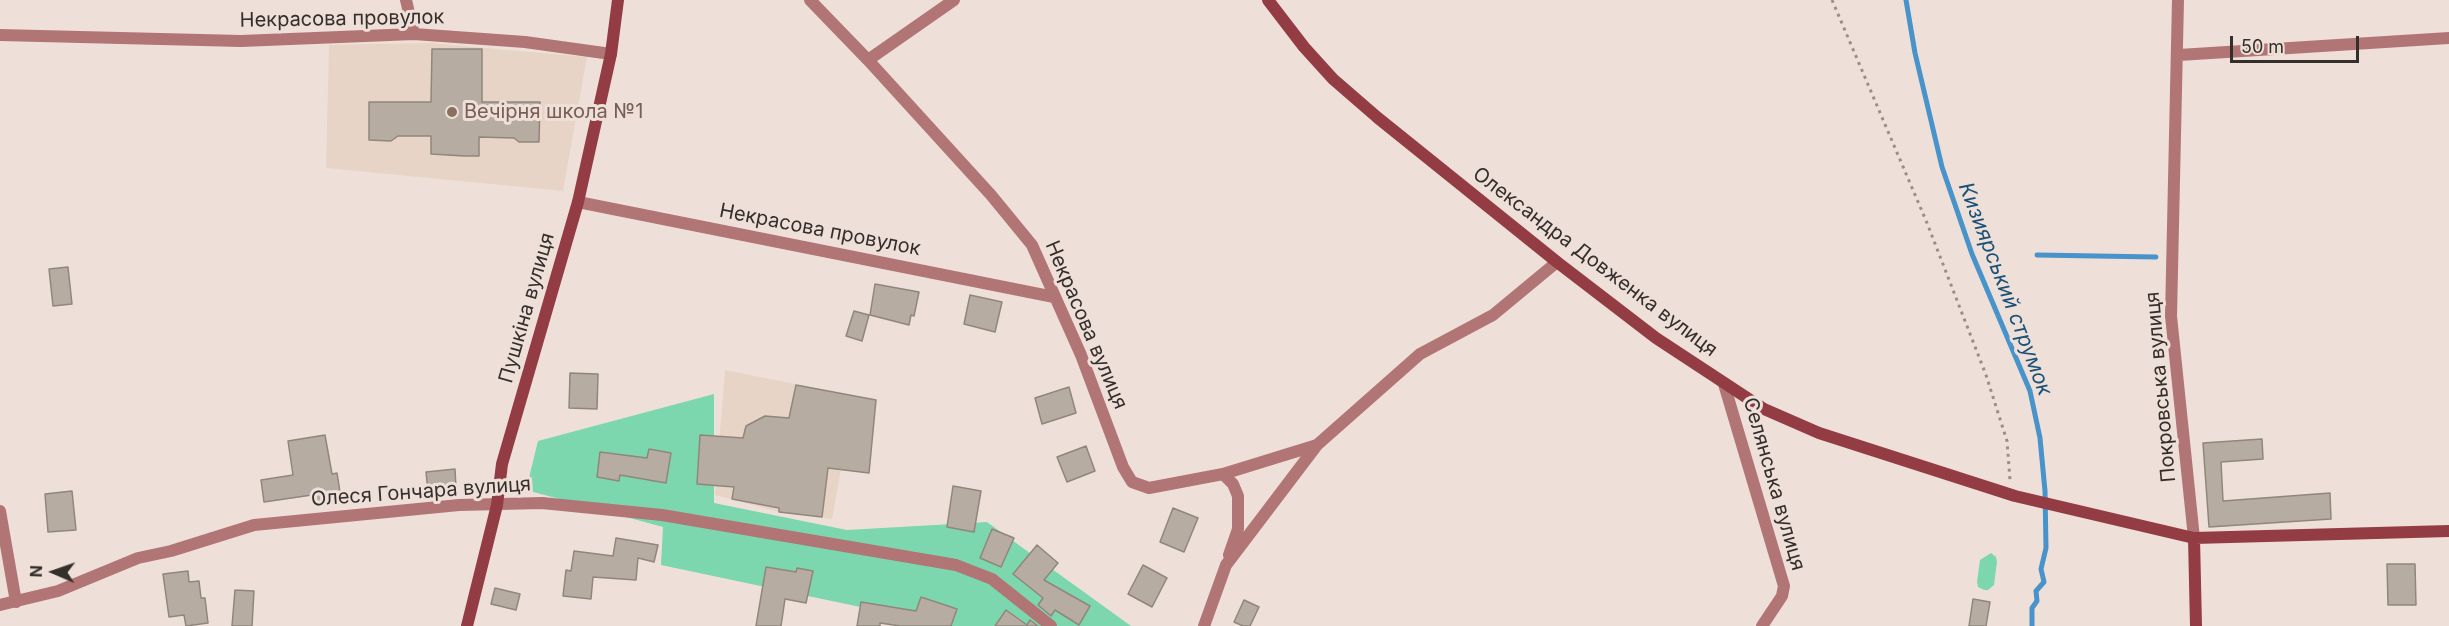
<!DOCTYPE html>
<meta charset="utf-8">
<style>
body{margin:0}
#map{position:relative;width:2449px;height:626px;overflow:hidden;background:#eee0d8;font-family:Inter,sans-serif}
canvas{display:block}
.north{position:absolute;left:24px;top:542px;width:60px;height:60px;-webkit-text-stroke:4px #eee0d8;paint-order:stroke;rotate:272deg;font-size:16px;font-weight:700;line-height:24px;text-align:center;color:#352f2c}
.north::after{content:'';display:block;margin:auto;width:21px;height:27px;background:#352f2c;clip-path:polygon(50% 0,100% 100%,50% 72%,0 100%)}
.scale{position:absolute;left:2230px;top:36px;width:129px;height:27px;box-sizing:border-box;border:3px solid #352f2c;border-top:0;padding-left:8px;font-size:18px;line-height:21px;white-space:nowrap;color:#352f2c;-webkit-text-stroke:4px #eee0d8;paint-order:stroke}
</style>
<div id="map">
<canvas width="2449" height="626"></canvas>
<div class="north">N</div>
<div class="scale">50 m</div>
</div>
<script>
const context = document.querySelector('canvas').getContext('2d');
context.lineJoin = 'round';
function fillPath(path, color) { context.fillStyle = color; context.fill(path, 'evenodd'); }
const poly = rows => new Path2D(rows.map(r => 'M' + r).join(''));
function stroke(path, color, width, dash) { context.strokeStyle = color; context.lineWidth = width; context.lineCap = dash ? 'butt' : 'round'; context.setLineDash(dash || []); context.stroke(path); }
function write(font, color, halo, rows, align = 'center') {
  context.font = font + ' Inter,sans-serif'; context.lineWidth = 6; context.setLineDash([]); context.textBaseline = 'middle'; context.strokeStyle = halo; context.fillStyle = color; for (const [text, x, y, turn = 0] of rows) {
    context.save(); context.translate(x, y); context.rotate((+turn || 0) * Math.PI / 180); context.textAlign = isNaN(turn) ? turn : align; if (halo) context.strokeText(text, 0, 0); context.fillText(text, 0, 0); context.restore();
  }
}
fillPath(poly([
 [430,43,587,57,563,191,326,168,329,45],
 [725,370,876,400,869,473,841,470,832,519,779,512,715,495]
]), '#e7d4c6');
fillPath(poly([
 [714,394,714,503,847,530,987,522,1131,626,919,626,903,616,661,565,663,527,526,490,538,441],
 [1991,553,1996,557,1997,562,1994,585,1988,590,1984,590,1978,587,1977,582,1980,560]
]), '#7cd7af');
stroke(poly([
 [1906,0,1915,53,1942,167,1972,254,2030,391,2040,438,2045,491,2046,548,2041,569,2044,582,2036,591,2037,601,2032,608,2032,626],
 [2037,255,2156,257]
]), '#4793ca', 5);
const building = poly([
 [432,49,482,49,482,102,540,102,539,142,519,142,514,138,479,137,479,156,464,156,431,154,431,136,398,136,391,141,369,140,369,102,431,102,432,49],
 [68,267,72,304,53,306,49,269,68,267],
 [875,284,919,292,914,316,911,315,909,325,870,315,875,284],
 [970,295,1002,302,995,332,964,324,970,295],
 [854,311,869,315,862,341,846,336,854,311],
 [570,373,598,374,597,409,569,408,570,373],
 [796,385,876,400,869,473,828,468,822,517,779,512,779,508,732,499,734,487,697,484,700,435,743,438,746,426,765,416,789,418,796,385],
 [1069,387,1076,413,1042,424,1035,398,1069,387],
 [325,435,332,474,337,473,341,498,314,503,312,495,264,502,261,480,293,475,288,441,325,435],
 [2262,439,2263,459,2221,462,2223,501,2330,493,2331,519,2209,527,2203,443,2262,439],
 [1086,446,1095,471,1067,482,1057,457,1086,446],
 [649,449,671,453,666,483,620,475,619,481,597,477,600,452,647,458,649,449],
 [455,469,456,488,428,491,426,472,455,469],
 [953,486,981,491,974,532,947,527,953,486],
 [72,491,76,530,48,532,45,494,72,491],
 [1173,508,1198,518,1184,552,1160,542,1173,508],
 [992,529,1014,538,1001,567,980,558,992,529],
 [616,538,658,545,654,562,638,558,636,580,593,577,591,599,563,596,566,570,571,571,574,551,613,556,616,538],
 [1037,545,1058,563,1044,580,1090,606,1079,625,1055,610,1051,616,1038,605,1043,598,1013,574,1037,545],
 [2387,564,2415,564,2416,605,2388,605,2387,564],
 [1143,565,1167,578,1152,607,1128,594,1143,565],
 [766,567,796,572,797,568,813,571,806,603,785,599,781,626,756,626,766,567],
 [188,571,189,582,199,581,201,598,205,598,208,623,186,626,184,615,169,617,163,574,188,571],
 [495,588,520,594,516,610,491,604,495,588],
 [235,590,254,591,252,626,232,626,235,590],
 [921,597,957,609,951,626,900,626,880,623,880,626,857,626,861,602,916,611,921,597],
 [1973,599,1990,602,1986,626,1969,626,1973,599],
 [1244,600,1259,607,1250,626,1243,626,1234,622,1244,600],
 [1006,610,1027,625,1030,620,1038,626,995,626,1006,610]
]);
fillPath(building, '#b6aca1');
stroke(building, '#90877c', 1.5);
stroke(poly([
 [1832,0,1927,223,1986,375,2007,441,2010,480]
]), '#998f89', 3, [3, 4.5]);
stroke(poly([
 [406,0,414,34],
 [810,0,868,60,991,195,1032,245,1081,355,1123,467,1132,482,1149,488,1223,474,1317,445],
 [2178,0,2171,316,2194,538],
 [0,35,241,41,414,34,525,42,611,54],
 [2179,55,2449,38],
 [868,60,954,0],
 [578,202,1054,297],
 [1724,384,1784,586,1782,596,1762,626],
 [1223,474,1233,484,1238,496,1238,529,1229,555],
 [0,511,16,602],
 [0,605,58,591,138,558,171,551,254,525,459,505,542,503,662,515,956,565,992,579,1051,626],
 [1204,626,1226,565,1317,445,1420,354,1493,315,1557,262]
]), '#b27576', 12);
stroke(poly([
 [1268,0,1304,47,1333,79,1378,118,1557,262,1656,338,1764,409,1819,433,2015,496,2194,538,2449,531],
 [2194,538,2196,626],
 [467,626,497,505,502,464,578,202,611,54,618,0]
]), '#933c43', 12);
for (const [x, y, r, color] of [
 [452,112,6,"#8d6e63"]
]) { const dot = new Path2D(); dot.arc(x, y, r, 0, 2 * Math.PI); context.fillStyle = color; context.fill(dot); stroke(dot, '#eee0d8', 2); }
write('20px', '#352f2c', '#eee0d8', [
 ["Некрасова провулок",342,19,-1],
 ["Некрасова провулок",820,230,11],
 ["Олександра Довженка вулиця",1595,262,37],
 ["Пушкіна вулиця",527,308,-74],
 ["Некрасова вулиця",1086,325,67],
 ["Покровська вулиця",2161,387,-95],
 ["Селянська вулиця",1774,484,74],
 ["Олеся Гончара вулиця",421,492,-4]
]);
write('20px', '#785e54', '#eee0d8', [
 ["Вечірня школа №1",464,112]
], 'left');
write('italic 21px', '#1a5178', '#eee0d8', [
 ["Кизиярський струмок",2005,289,69]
]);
</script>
